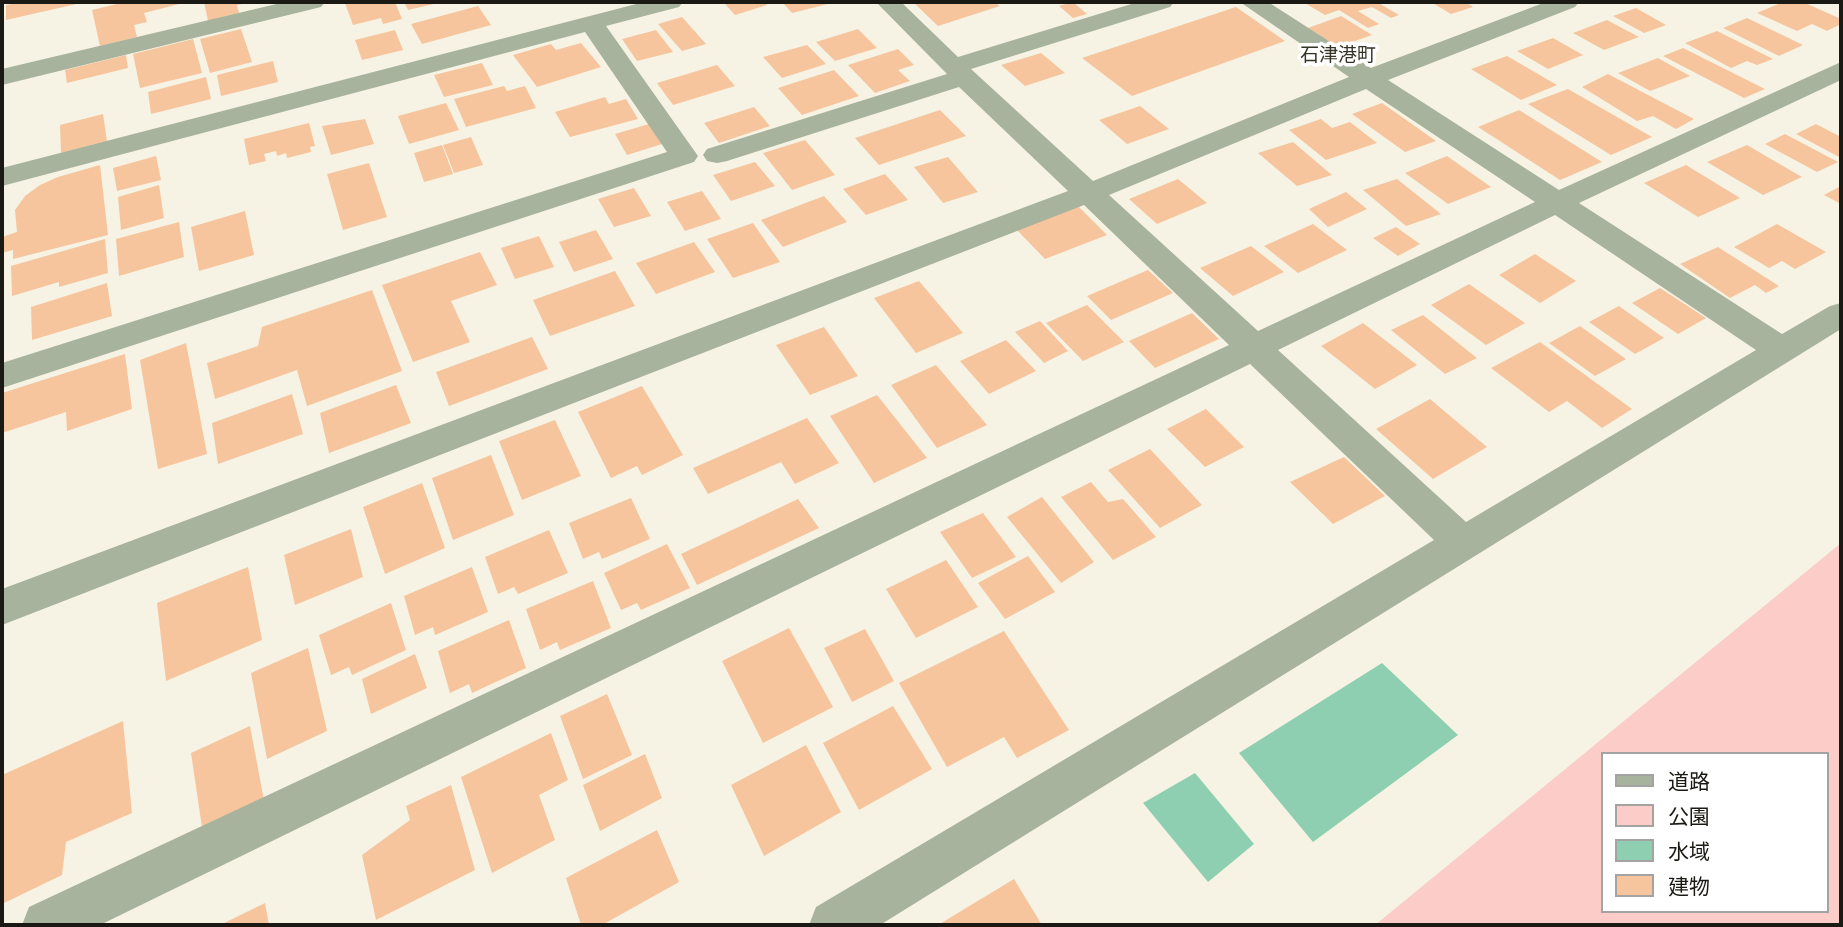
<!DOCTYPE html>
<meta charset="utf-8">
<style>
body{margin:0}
#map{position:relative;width:1843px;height:927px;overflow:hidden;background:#f6f3e4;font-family:Overpass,"Noto Sans JP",sans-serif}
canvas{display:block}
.frame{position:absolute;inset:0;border:4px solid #1b1914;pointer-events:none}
.legend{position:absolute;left:1601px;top:752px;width:228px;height:161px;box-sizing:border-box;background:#fff;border:2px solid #a4a3a1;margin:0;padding:9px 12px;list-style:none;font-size:21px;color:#1b1914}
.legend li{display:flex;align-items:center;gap:14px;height:35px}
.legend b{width:35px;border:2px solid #a4a3a1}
</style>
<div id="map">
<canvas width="1843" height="927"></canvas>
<div class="frame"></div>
<ul class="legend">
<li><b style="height:9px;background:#a7b39c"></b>道路</li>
<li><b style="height:19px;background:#fccdc8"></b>公園</li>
<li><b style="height:19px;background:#8fcfb1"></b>水域</li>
<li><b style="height:19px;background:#f6c59d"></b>建物</li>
</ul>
</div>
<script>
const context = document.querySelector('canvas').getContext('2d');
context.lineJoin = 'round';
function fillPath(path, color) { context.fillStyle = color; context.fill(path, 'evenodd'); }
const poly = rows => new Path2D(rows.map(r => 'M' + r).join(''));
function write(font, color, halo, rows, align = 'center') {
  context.font = font + ' Overpass,"Noto Sans JP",sans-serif'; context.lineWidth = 7; context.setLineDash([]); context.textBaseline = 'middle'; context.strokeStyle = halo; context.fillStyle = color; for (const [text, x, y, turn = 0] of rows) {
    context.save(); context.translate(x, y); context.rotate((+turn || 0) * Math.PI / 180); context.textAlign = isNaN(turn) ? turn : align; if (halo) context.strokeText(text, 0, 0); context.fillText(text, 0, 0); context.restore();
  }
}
fillPath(poly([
 [1841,543,1841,925,1375,925],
 [1603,754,1827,754,1827,911,1603,911]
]), '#fccdc8');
fillPath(poly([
 [1382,663,1458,735,1313,842,1239,753],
 [1195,773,1254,844,1208,882,1143,803]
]), '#8fcfb1');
fillPath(poly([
 [22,2,81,2,81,3,6,20,6,5],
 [125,2,178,2,179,4,144,13,147,22,134,25,137,37,100,46,92,10],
 [204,2,248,2,248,3,237,5,239,13,208,21],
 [352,2,395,2,402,19,383,24,381,18,353,25,345,3],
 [404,2,438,2,438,3,408,10],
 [723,2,763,2,767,5,735,15],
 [782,2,832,2,832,3,792,13],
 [920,2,994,2,1000,6,938,26,914,3],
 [1073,2,1087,14,1073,18,1059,6],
 [1303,2,1377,2,1399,15,1391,18,1372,7,1358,11,1379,24,1368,28,1339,10,1325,15],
 [1431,2,1465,2,1473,7,1451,14],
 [1783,2,1803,2,1841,19,1841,24,1827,31,1812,24,1797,31,1757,13],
 [478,6,491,25,422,44,411,24],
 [1236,7,1285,41,1132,96,1082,58],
 [1636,8,1666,25,1644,33,1613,16],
 [1341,16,1372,35,1338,47,1308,28],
 [682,17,706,44,682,51,658,24],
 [1747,18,1803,45,1779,56,1723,28],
 [1607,20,1639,37,1604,50,1573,33],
 [241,29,252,62,210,73,200,39],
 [858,29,877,48,835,61,816,42],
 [395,30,403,50,362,60,355,40],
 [656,30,673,52,637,61,622,39],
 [1717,31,1773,59,1757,65,1747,61,1731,68,1685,43],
 [1553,38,1583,55,1548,69,1517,51],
 [193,39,202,73,140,88,133,54],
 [581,43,601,67,537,87,513,55,551,44,556,50],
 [807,45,826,64,782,78,763,57],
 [1683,48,1765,89,1744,98,1663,56],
 [898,49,914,65,898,70,910,81,875,93,848,65],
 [1041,53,1065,73,1025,86,1001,65],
 [126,55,128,68,67,83,65,70],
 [1507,56,1557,85,1521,100,1471,69],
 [1658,58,1690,76,1650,91,1618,73],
 [273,61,278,82,221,96,217,75],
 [482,63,493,85,444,97,434,75],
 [717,65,735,86,673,105,657,83],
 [834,70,859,96,802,115,778,88],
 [1608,74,1694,119,1676,129,1653,116,1637,121,1582,87],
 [206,77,211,99,151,114,148,92],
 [504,86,507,91,525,86,536,108,466,127,454,99],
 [1568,89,1652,137,1611,155,1528,104],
 [605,97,609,104,626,99,638,119,570,137,555,112],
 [446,103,459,130,409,144,398,116],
 [1382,103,1436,141,1405,152,1352,114],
 [1140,106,1169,129,1127,144,1099,120],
 [754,107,770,126,719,143,704,123],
 [940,110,966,136,879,165,855,138],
 [1519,110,1602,162,1560,180,1478,127],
 [103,114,107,141,61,153,60,125],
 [365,119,374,144,331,155,322,126],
 [1321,119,1332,128,1350,122,1377,143,1326,160,1289,130],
 [309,123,315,146,310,147,311,152,287,158,286,153,277,156,276,151,264,154,266,161,249,165,244,139],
 [649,124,662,144,627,155,615,134],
 [1816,124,1841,137,1841,158,1796,134],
 [1785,134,1838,162,1817,172,1765,144],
 [471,137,483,165,454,173,443,145],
 [805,140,835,175,792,190,763,153],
 [1293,142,1332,175,1297,186,1258,153],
 [442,145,453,174,424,182,414,153],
 [1747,145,1802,177,1763,195,1707,162],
 [156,156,161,180,117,191,113,168],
 [1447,156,1491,187,1448,204,1405,173],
 [948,157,978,192,943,203,914,167],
 [755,162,775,186,731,201,713,175],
 [369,163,387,217,343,230,327,174],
 [100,165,108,235,13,259,13,250,2,253,2,237,17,232,15,210,25,196,40,185,58,177],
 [1686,165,1740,198,1698,217,1644,183],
 [885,174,908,200,866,215,843,189],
 [1178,179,1207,203,1157,224,1129,199],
 [1397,179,1441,214,1406,226,1363,190],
 [159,185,164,218,121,230,118,197],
 [1841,186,1841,204,1824,195],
 [634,188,651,216,614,227,598,199],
 [702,191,721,219,685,231,667,202],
 [1346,192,1367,209,1328,227,1309,209],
 [824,196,847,222,783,247,761,220],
 [1077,205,1107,235,1045,259,1015,228],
 [245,211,254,255,199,271,191,227],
 [179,222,184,257,119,276,116,239],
 [753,223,780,262,733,278,707,239],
 [1313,224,1347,250,1298,273,1264,246],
 [1777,224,1826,252,1795,269,1782,261,1769,268,1734,247],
 [1396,227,1420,244,1398,256,1373,238],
 [596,230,613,259,574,272,559,242],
 [539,236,554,267,515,279,501,248],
 [105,239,108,273,59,287,59,282,12,296,11,266],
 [694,242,715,272,656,294,636,263],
 [1251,246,1284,272,1233,296,1200,268],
 [1718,247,1779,286,1766,293,1755,285,1730,298,1680,264],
 [480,252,497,285,451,301,470,342,413,362,382,285],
 [1535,254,1576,281,1540,303,1499,275],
 [1148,270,1173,293,1111,320,1087,296],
 [615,271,635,306,550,336,533,300],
 [919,281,963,333,916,353,874,298],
 [107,283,112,316,32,340,31,307],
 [1469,284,1525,323,1486,345,1431,305],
 [1660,288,1706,318,1678,334,1632,303],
 [372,290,402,371,307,406,297,370,215,399,207,363,258,346,262,327],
 [1087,305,1124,342,1083,361,1046,323],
 [1619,306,1664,338,1635,354,1589,322],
 [1192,313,1219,339,1155,368,1129,341],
 [1423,315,1477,358,1445,374,1391,330],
 [1040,321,1068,351,1044,363,1015,332],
 [1363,323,1417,365,1375,389,1321,346],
 [1580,326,1626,359,1595,376,1549,343],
 [824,327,858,376,810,395,776,345],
 [532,337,548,369,449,406,436,372],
 [1006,340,1036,371,989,394,960,361],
 [1540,342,1632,409,1602,428,1567,401,1549,412,1491,368],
 [186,343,207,454,158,469,140,360],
 [125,354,132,409,67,431,66,412,2,433,2,393],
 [936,365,987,425,937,448,891,385],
 [396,385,411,423,329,453,320,413],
 [642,386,683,455,642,475,637,466,611,478,578,412],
 [292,394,303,434,218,464,212,423],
 [877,395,927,458,874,483,830,416],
 [1430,399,1487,447,1433,479,1376,429],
 [1206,409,1244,447,1205,467,1167,429],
 [807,418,839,463,795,484,781,462,708,494,693,468],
 [555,420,581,476,522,500,499,441],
 [1150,449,1202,505,1160,528,1108,470],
 [491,455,514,515,453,540,432,478],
 [1344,457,1385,496,1333,524,1290,482],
 [1091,482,1108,502,1123,499,1156,537,1113,560,1061,497],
 [422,483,445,548,385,574,363,507],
 [1042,497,1094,562,1061,583,1007,517],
 [631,498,650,539,602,559,599,552,583,559,569,523],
 [798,499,819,528,697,585,681,554],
 [983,513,1016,557,972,578,940,532],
 [351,529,363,577,295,605,284,555],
 [549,530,568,573,518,594,514,587,498,594,485,557],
 [667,544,690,588,641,610,637,603,621,610,604,573],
 [1028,556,1055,592,1005,619,978,583],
 [946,560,978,607,916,638,886,589],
 [248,567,262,640,166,681,157,603],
 [472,567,488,612,435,635,433,627,415,635,404,596],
 [593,581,611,628,560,650,557,642,540,650,526,609],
 [391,603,406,650,352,675,349,667,331,675,319,635],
 [509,620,526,668,472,693,469,684,450,693,438,651],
 [789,628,833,707,763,743,722,661],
 [865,629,894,681,852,702,824,648],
 [1004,631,1069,730,1017,758,1004,737,947,767,899,683],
 [308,648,327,731,267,759,251,673],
 [415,654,427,688,371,714,362,679],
 [607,694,632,755,583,779,560,716],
 [893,706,932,769,859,810,823,743],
 [123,721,132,813,66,842,62,875,2,904,2,775],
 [250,726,266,811,204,841,191,753],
 [551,733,568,780,539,795,555,840,492,873,461,777],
 [806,745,841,812,764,856,731,785],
 [645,754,662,798,600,831,583,785],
 [451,785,475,870,376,920,362,855,410,820,406,806],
 [657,830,679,882,602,925,581,925,566,878],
 [1014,879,1042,925,938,925],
 [265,903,269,925,220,925]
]), '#f6c59d');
fillPath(poly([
 [285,2,325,2,321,7,2,85,2,69,285,2],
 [644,2,683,2,679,7,606,26,698,156,694,162,2,388,2,363,667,152,585,32,2,186,2,168,644,2],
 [876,2,901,2,958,57,1138,2,1174,2,1170,7,971,69,1093,181,1349,77,1240,2,1268,2,1371,68,1546,2,1579,2,1575,7,1388,80,1559,190,1841,62,1841,80,1579,203,1782,334,1830,306,1841,303,1841,329,880,925,809,925,816,907,1434,540,1250,364,100,925,22,925,29,907,1229,345,1084,205,2,625,2,589,1068,191,959,87,727,161,717,163,707,161,703,155,707,149,947,74,876,2],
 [1366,89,1535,202,1258,331,1109,195,1366,89],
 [1555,215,1756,350,1466,522,1278,350,1555,215]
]), '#a7b39c');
write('19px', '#353226', '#fff', [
 ["石津港町",1338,57]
]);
</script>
